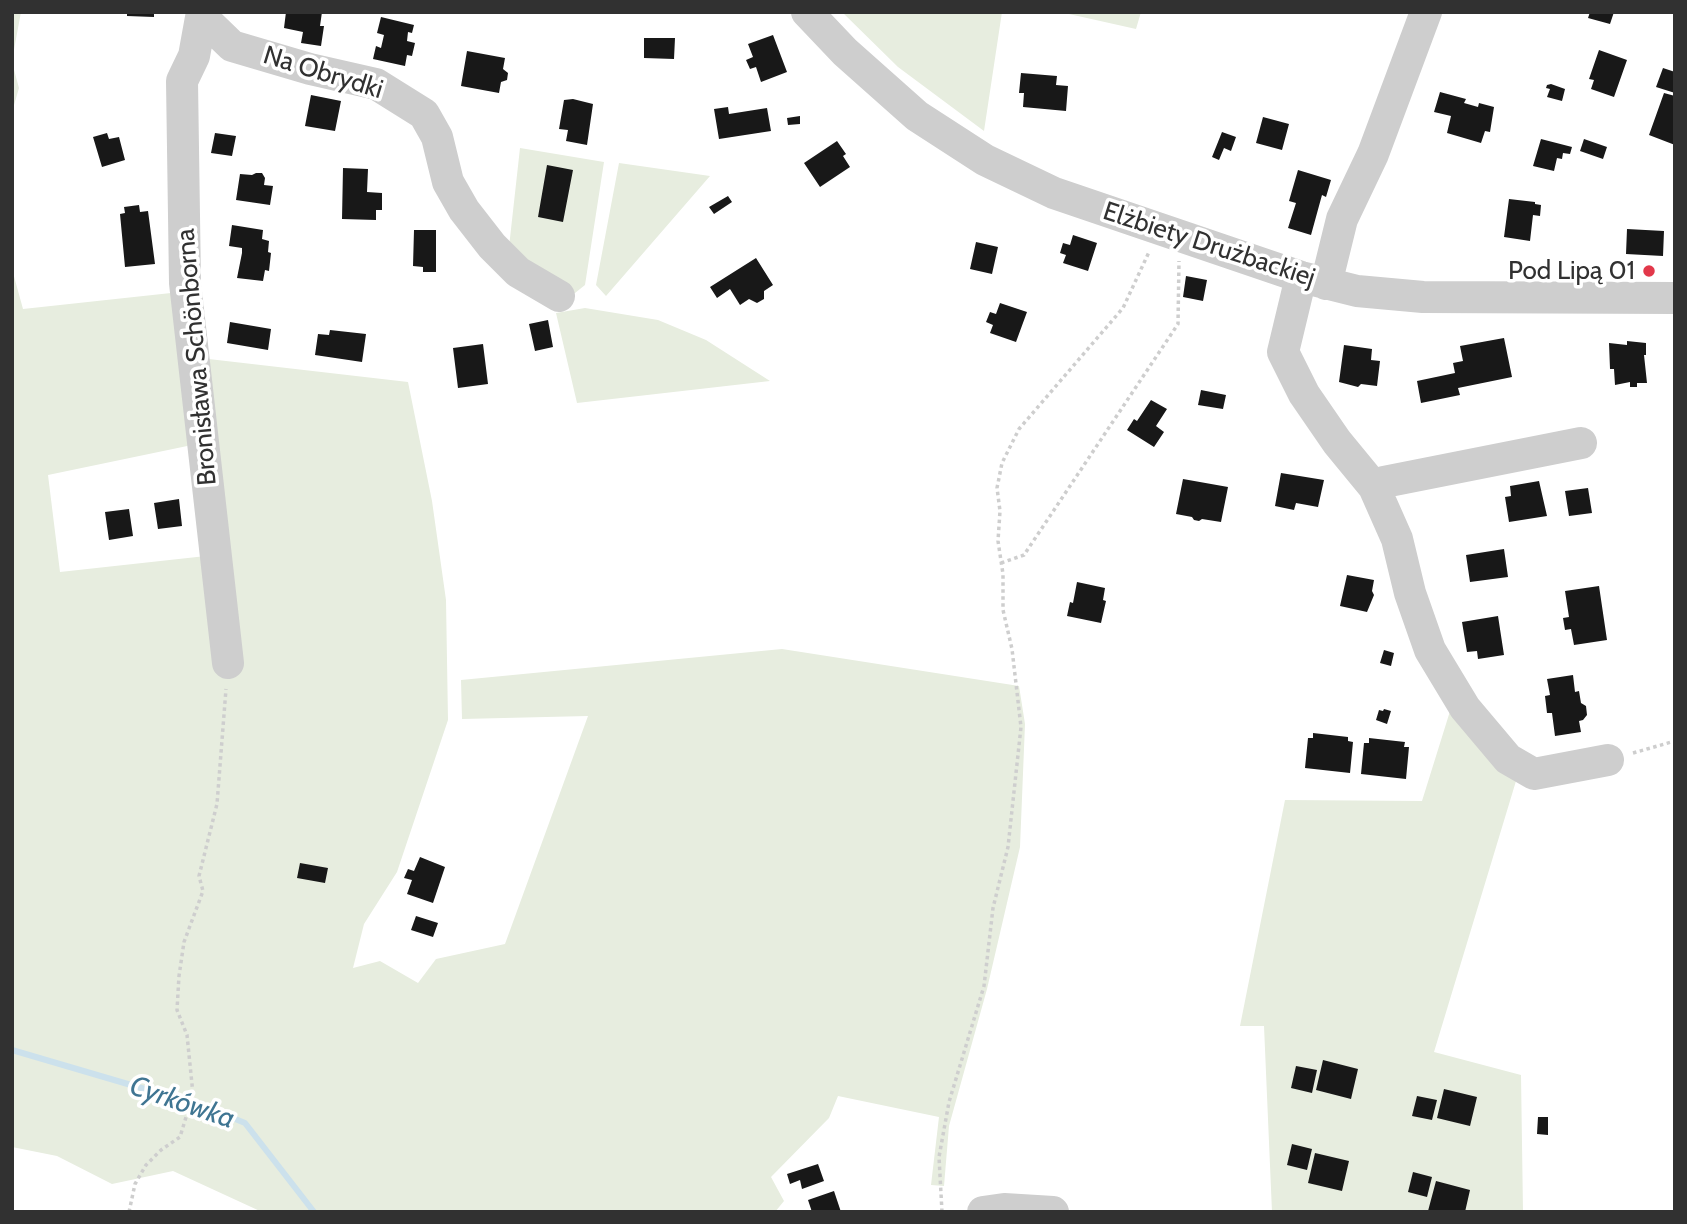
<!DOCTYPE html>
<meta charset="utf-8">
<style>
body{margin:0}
#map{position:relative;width:1687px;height:1224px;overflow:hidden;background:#fff;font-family:Cabin,sans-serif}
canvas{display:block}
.frame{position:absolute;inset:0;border:14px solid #313131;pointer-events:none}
</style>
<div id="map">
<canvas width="1687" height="1224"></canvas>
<div class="frame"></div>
</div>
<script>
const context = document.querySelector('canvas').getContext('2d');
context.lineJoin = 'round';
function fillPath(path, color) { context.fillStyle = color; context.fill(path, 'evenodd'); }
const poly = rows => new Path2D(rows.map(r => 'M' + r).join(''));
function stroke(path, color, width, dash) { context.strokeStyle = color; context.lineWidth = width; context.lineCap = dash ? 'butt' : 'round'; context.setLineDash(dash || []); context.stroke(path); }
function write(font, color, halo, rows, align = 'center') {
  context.font = font + ' Cabin,sans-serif'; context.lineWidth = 7; context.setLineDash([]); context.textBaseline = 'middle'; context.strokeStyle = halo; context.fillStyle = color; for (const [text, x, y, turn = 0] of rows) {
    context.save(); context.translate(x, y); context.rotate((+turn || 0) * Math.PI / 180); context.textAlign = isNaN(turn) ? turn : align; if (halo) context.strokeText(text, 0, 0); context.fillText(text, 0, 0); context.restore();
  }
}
fillPath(poly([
 [12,12,21,12,13,55,13,66,19,88,12,112],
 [842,12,1002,12,984,131,898,67],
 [1060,12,1141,12,1136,29],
 [520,148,604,162,585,285,575,293,558,291,508,256],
 [619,163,710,176,606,296,596,285],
 [12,269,23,309,171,293,192,445,48,475,60,572,206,556,200,358,408,382,432,501,446,600,448,720,397,872,364,924,353,968,380,961,418,983,436,959,505,944,588,716,462,719,461,680,782,649,1019,686,1025,724,1020,847,987,989,949,1126,944,1186,931,1185,939,1117,838,1096,829,1118,771,1177,784,1201,775,1212,262,1212,173,1171,112,1184,57,1156,12,1147],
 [585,308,658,320,706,340,770,381,577,403,556,313],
 [1451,708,1516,781,1434,1052,1521,1075,1523,1212,1272,1212,1264,1026,1240,1026,1285,800,1422,801]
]), '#e7eddf');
stroke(poly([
 [12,1050,206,1107,245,1123,314,1212]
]), '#cce1ec', 6);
fillPath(poly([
 [127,12,154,12,154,17,127,16],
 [286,12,322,12,320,26,324,26,321,46,301,43,303,32,284,28],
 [1590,12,1614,12,1610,24,1588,18],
 [381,17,414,25,412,33,408,32,407,41,415,43,412,56,407,55,405,66,373,59,376,46,381,48,384,35,377,33],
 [773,35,787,72,761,82,756,67,750,69,746,60,753,57,748,44],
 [644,38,675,38,674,59,644,58],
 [1599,50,1627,60,1614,97,1591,89,1594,80,1589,79],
 [467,51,505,58,503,69,508,73,507,80,501,82,499,93,461,86],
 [1663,68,1675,72,1675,93,1656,87],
 [1021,73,1057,76,1056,85,1068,86,1066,111,1023,107,1024,93,1019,93],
 [1551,84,1565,89,1562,101,1547,97,1550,89,1546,88,1547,85],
 [1440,92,1466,99,1464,103,1478,107,1479,103,1494,107,1490,132,1485,131,1481,143,1447,133,1451,116,1434,112],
 [1664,93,1675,96,1675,145,1649,135],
 [311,95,341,101,335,131,305,126],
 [573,99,593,104,587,145,566,141,568,130,559,129,564,100],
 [728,107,729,114,767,108,771,131,719,139,714,109],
 [800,116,800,124,788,125,787,118],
 [1263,117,1289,124,1282,150,1256,143],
 [1222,132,1236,137,1231,151,1224,148,1219,160,1212,157],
 [107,133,109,139,119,137,125,160,102,167,93,137],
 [215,133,236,136,232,156,211,153],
 [1541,139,1572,147,1570,154,1563,153,1562,159,1557,158,1554,171,1533,166],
 [1584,139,1607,147,1603,159,1580,151],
 [837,141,846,154,843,156,850,167,820,187,804,163],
 [547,165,573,170,563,222,538,217],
 [343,168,368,169,367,192,382,193,382,210,376,210,376,220,342,219],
 [1298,170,1331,180,1326,197,1322,195,1311,235,1288,228,1296,203,1289,201],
 [256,173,262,173,265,178,264,185,273,186,270,205,236,200,240,174,252,175],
 [728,196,732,202,714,214,709,207],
 [1509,199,1535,202,1535,204,1541,205,1540,216,1533,215,1530,241,1504,237],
 [139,205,140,212,148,211,155,264,125,267,120,214,125,213,124,207],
 [232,225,263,230,262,239,269,241,268,252,271,253,269,271,265,270,263,281,237,278,242,253,242,248,229,246],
 [1627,229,1664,231,1663,256,1626,254],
 [414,230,436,230,436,272,423,272,423,267,413,266],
 [1073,235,1097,243,1088,271,1063,263,1066,255,1060,253,1063,243,1070,245],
 [976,242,998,247,992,274,970,269],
 [756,258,773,285,764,291,764,299,757,303,749,299,740,305,730,289,717,298,710,287],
 [1186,276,1207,280,1203,301,1183,297],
 [1000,303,1027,312,1016,342,990,333,993,325,986,322,990,312,996,314],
 [548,320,553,347,535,351,529,324],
 [230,322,271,329,268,350,227,343],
 [330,330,366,334,362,362,315,355,318,334,329,335],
 [1504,338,1512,377,1458,388,1460,395,1421,403,1417,381,1455,373,1453,363,1463,361,1460,346],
 [1627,341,1646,343,1646,355,1644,355,1647,383,1637,383,1637,387,1630,387,1630,382,1615,385,1614,369,1610,369,1609,343,1627,345],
 [483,344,488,384,458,388,453,348],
 [1344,345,1372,349,1371,360,1380,361,1377,386,1361,384,1358,387,1339,382],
 [1201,390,1226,395,1223,409,1198,405],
 [1151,400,1167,409,1156,426,1164,432,1154,447,1127,430,1134,419,1137,421],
 [1281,473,1324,480,1318,507,1296,503,1294,510,1275,506],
 [1183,479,1228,487,1221,522,1202,519,1199,521,1194,520,1192,517,1176,514],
 [1539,481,1547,516,1509,522,1505,497,1511,496,1510,486],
 [1588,488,1592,513,1569,516,1565,491],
 [179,499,182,526,158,529,154,503],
 [129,509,133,536,109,540,105,512],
 [1504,549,1508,577,1470,582,1466,555],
 [1347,575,1374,580,1372,591,1374,595,1367,612,1340,606],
 [1077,582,1105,588,1103,600,1106,601,1101,623,1067,616,1070,602,1073,603],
 [1599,586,1607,640,1574,645,1571,629,1565,630,1563,618,1569,617,1565,591],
 [1498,616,1504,655,1478,659,1477,651,1467,652,1462,622],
 [1384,650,1394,653,1391,666,1380,663],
 [1573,675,1575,692,1579,691,1581,703,1586,706,1587,715,1583,720,1579,721,1581,732,1555,736,1552,713,1547,713,1545,696,1550,695,1547,679],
 [1384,709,1391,711,1387,724,1376,720,1379,710,1383,711],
 [1313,733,1348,737,1348,741,1353,742,1350,773,1305,768,1308,738,1313,738],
 [1369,738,1405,742,1404,747,1409,747,1406,779,1361,774,1364,743,1369,743],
 [420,857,445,867,433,903,407,894,412,880,404,878,408,869,414,871],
 [300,863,328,868,325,883,297,878],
 [416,916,438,923,433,937,411,930],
 [1323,1060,1358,1069,1351,1099,1316,1090],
 [1296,1066,1317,1070,1312,1093,1291,1088],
 [1444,1089,1477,1097,1470,1126,1437,1118],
 [1417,1096,1437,1100,1432,1120,1412,1116],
 [1538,1117,1548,1117,1548,1135,1537,1134],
 [1292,1144,1312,1149,1307,1170,1287,1165],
 [1315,1153,1349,1161,1342,1191,1308,1183],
 [818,1164,824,1181,802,1189,800,1180,790,1184,787,1174],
 [1413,1172,1432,1177,1427,1197,1408,1192],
 [1436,1181,1470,1190,1465,1212,1428,1211],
 [834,1191,841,1212,812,1212,808,1200]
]), '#181818');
stroke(poly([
 [1001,563,1024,555,1178,324,1179,261],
 [1633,753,1675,741],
 [129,1212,135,1184,146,1165,161,1150,180,1137,193,1094,187,1035,177,1010,179,976,184,942,203,891,199,876,217,804,226,689],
 [942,1212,939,1157,949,1102,984,986,993,908,1008,847,1021,727,1012,649,1003,610,1003,574,998,541,1000,511,997,488,1002,463,1019,429,1123,308,1149,252]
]), '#cecece', 3.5, [3.5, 3.5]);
stroke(poly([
 [202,12,194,56,182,81,185,283,228,663],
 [807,12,845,52,917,116,985,160,1054,193,1301,277,1357,291,1423,297,1675,298],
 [203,18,232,46,310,69,376,84,424,114,437,137,448,182,464,210,492,246,518,272,559,296],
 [1301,277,1283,352,1304,394,1337,442,1374,487,1397,539,1410,593,1430,650,1465,708,1508,759,1534,774,1608,760],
 [1326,284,1342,219,1373,154,1426,12],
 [1374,487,1384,482,1581,443],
 [983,1212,1004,1209,1053,1212]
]), '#cecece', 32);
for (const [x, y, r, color] of [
 [1649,271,7,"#e2384a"]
]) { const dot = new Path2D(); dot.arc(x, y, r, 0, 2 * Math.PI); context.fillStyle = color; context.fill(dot); stroke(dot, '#fff', 2.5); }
write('26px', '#313131', '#fff', [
 ["Na Obrydki",323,73,17],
 ["Elżbiety Drużbackiej",1209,245,18],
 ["Bronisława Schönborna",197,357,-95]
]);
write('26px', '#313131', '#fff', [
 ["Pod Lipą 01",1635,271]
], 'right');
write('italic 28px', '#3f7592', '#fff', [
 ["Cyrkówka",182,1103,19]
]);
</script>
